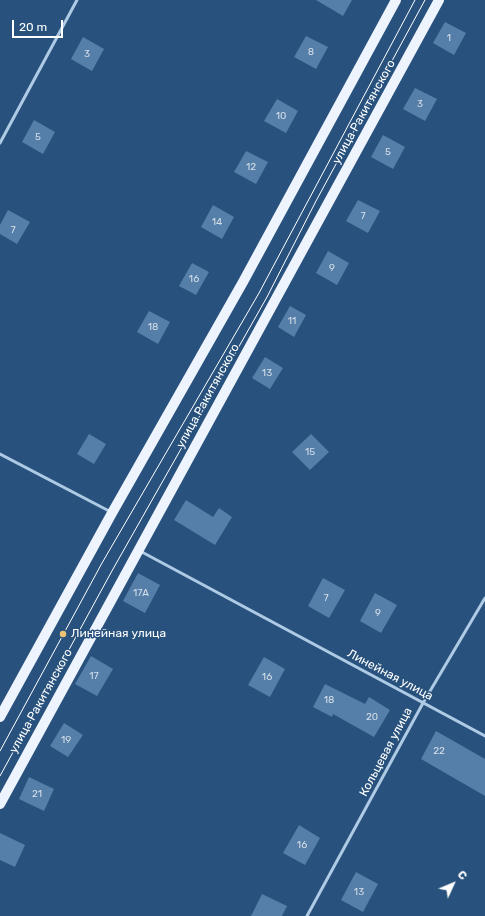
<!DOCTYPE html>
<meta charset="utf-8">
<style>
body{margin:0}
#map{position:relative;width:485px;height:916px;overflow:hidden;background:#28527d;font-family:Rubik,sans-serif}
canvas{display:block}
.north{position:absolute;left:433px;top:864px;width:40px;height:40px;-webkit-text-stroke:3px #28527d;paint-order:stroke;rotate:46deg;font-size:11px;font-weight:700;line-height:16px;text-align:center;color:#fff}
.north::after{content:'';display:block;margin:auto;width:14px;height:18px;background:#fff;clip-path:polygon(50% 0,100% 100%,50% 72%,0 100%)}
.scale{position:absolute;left:12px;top:20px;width:51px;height:18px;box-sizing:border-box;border:2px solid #fff;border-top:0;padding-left:5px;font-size:12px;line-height:14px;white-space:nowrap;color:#fff;-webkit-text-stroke:3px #28527d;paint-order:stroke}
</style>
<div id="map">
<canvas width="485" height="916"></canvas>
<div class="north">С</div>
<div class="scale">20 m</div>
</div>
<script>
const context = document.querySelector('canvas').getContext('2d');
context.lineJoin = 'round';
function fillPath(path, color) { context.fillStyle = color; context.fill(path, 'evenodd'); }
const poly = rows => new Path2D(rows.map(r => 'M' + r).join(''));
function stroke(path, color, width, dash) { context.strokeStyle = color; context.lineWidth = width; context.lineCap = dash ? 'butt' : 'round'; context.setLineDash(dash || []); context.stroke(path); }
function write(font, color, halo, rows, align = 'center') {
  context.font = font + ' Rubik,sans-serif'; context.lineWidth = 3; context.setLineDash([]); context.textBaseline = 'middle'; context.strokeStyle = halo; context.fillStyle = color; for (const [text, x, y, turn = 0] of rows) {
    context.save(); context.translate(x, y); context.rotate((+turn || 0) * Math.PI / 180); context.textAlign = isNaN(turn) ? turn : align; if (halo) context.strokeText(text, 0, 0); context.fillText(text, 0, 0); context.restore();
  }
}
fillPath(poly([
 [316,0,352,0,343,16],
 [445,22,466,33,454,55,433,43],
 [306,36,328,47,316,69,294,57],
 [83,37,104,49,92,71,71,59],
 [415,88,437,99,425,121,403,109],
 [277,99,298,111,286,133,264,121],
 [34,120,55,132,43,154,22,142],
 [383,135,405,147,393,169,371,157],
 [246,151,268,162,256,184,234,172],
 [358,200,380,211,368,233,346,221],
 [213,205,234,217,222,239,201,227],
 [8,210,30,222,17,244,0,234,0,225],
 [328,251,349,263,337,285,316,273],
 [192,263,209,272,196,295,179,286],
 [290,306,306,315,294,337,278,327],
 [149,311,170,322,158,344,137,332],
 [265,357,283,368,270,389,252,378],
 [89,434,106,444,94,464,77,454],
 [311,434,329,452,310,470,292,452],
 [186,500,213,517,219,508,232,517,215,545,174,520],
 [138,573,160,585,145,613,123,601],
 [323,578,345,590,329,618,308,606],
 [375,593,397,605,381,633,360,621],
 [91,656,113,669,97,696,75,684],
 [264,657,285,669,270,697,248,685],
 [325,684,365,704,369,697,390,710,374,737,333,714,332,717,313,707],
 [64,723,83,735,68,757,50,746],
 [436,731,485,759,485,796,421,759],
 [29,777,54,789,44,811,19,799],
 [299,825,320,838,305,865,283,853],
 [0,833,25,845,15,867,0,860],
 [356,872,378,884,363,912,341,900],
 [262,894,287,906,282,916,251,916]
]), '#557ea8');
stroke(poly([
 [0,143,77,0],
 [0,454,111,512],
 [140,551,485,736],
 [307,916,423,703,485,598]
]), '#aecae4', 3);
stroke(poly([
 [0,717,112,513,243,282,396,0],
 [0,804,439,0]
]), '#eef4fd', 10);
stroke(poly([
 [0,751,102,563,259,293,415,0],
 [0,776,113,569,267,297,316,201,425,0]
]), '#fff', 1);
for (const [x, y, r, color] of [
 [63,634,4,"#ecc375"]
]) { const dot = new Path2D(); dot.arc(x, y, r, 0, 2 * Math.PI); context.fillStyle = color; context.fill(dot); stroke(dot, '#28527d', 1.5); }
write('10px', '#d4dfe9', null, [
 ["1",449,38],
 ["8",311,52],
 ["3",87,54],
 ["3",420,104],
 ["10",281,116],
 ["5",38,137],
 ["5",388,152],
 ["12",251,167],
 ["7",363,216],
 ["14",217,222],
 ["7",13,230],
 ["9",332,268],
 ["16",194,279],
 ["11",292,321],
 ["18",153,327],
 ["13",267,373],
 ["15",310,452],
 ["17А",141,593],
 ["7",326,598],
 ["9",378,613],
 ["17",94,676],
 ["16",267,677],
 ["18",329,700],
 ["20",372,717],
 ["19",66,740],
 ["22",439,751],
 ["21",37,794],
 ["16",302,845],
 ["13",359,892]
]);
write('12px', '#fff', '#28527d', [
 ["улица Ракитянского",364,112,-61],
 ["улица Ракитянского",208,396,-61],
 ["Линейная улица",390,675,28],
 ["улица Ракитянского",41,701,-61],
 ["Кольцевая улица",386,752,-62]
]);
write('12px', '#fff', '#28527d', [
 ["Линейная улица",71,634]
], 'left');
</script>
